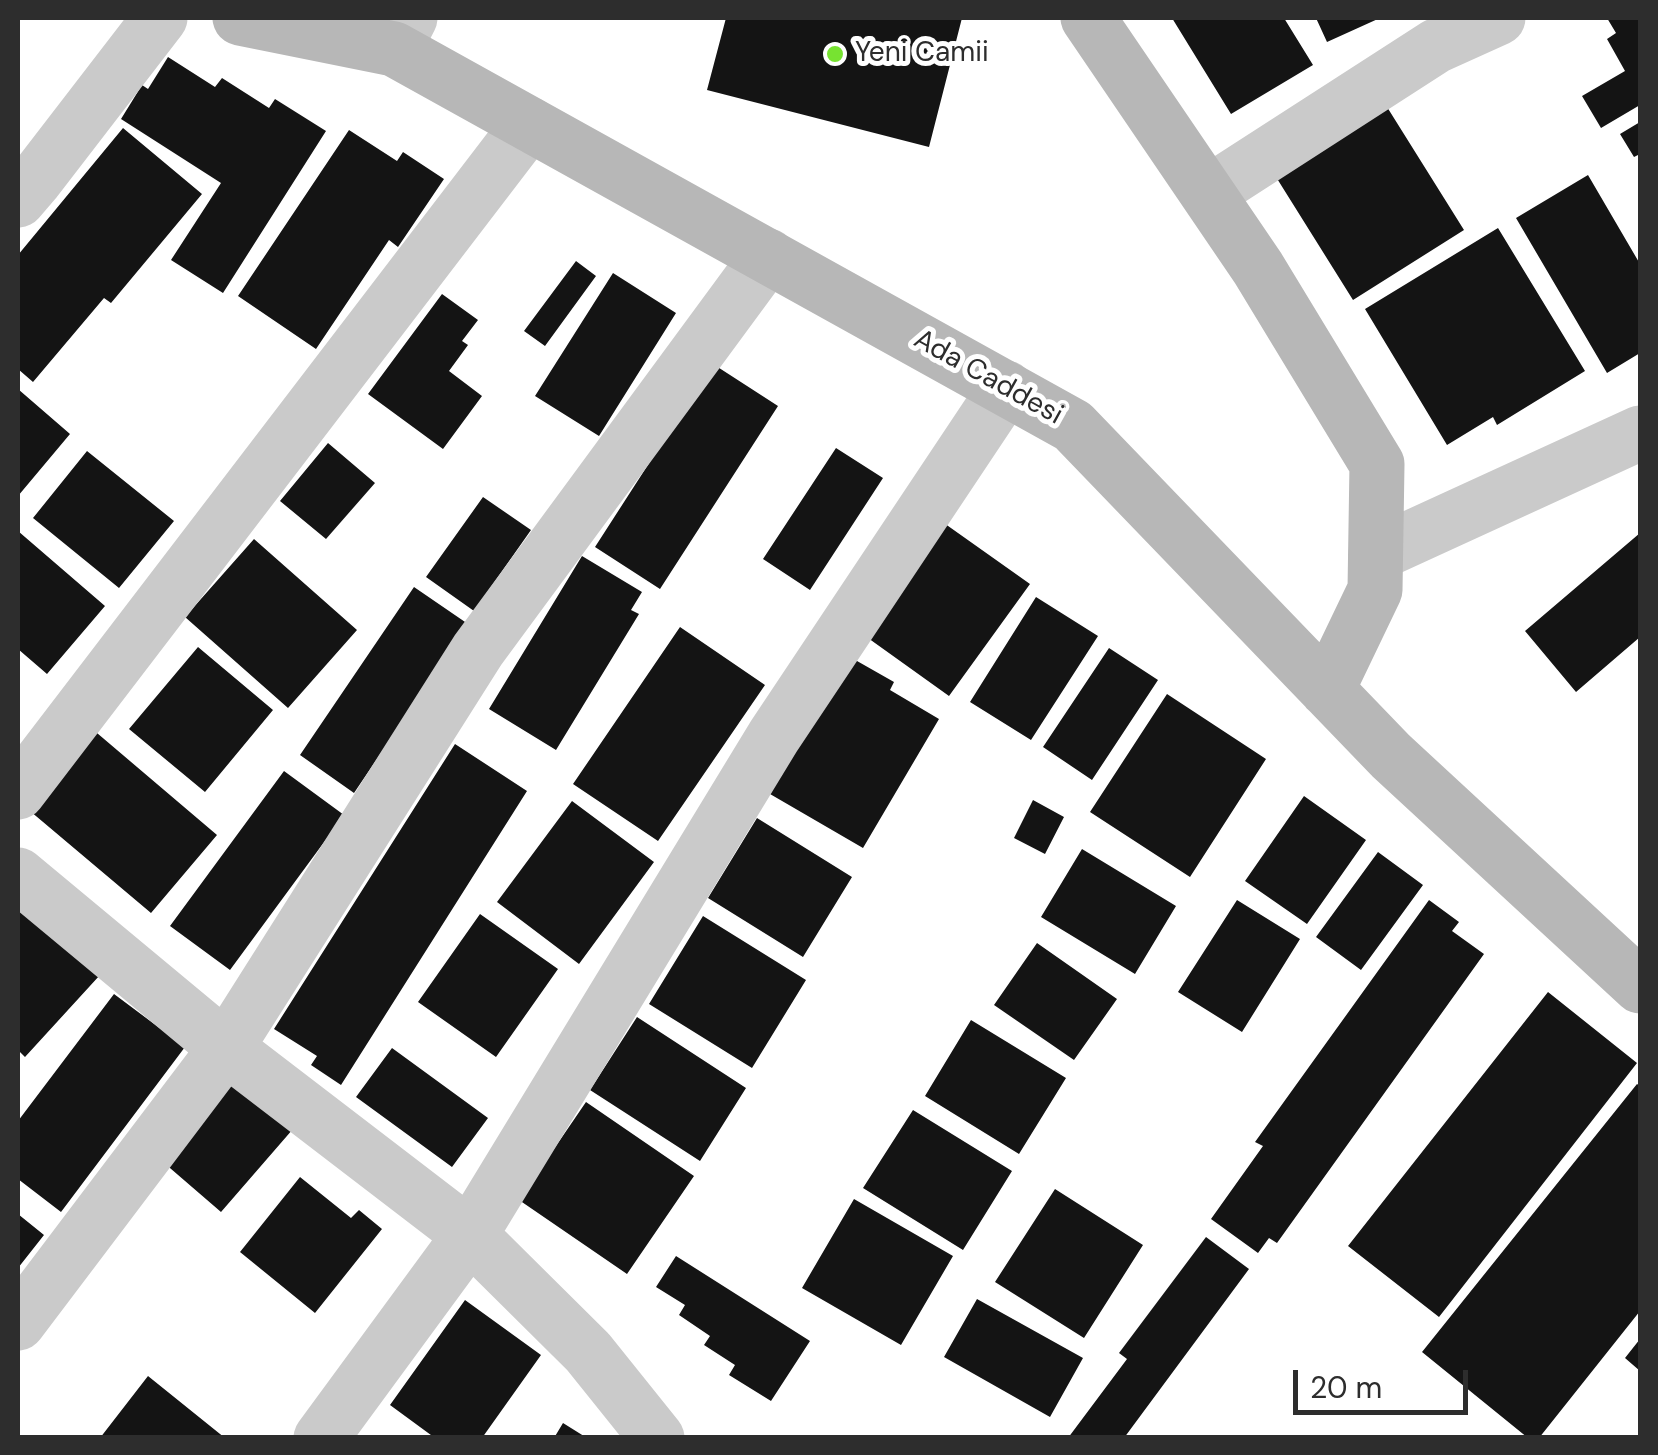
<!DOCTYPE html>
<style>
body{margin:0}
#map{position:relative;width:1658px;height:1455px;overflow:hidden;background:#fff;font-family:"DM Sans",sans-serif}
canvas{display:block}
.frame{position:absolute;inset:0;border:20px solid #2d2d2d;pointer-events:none}
.scale{position:absolute;left:1293px;top:1370px;width:175px;height:45px;box-sizing:border-box;border:5px solid #2d2d2d;border-top:0;padding-left:12px;font-size:30px;line-height:35px;white-space:nowrap;color:#2d2d2d;-webkit-text-stroke:8px #fff;paint-order:stroke}
</style>
<div id="map">
<canvas width="1658" height="1455"></canvas>
<div class="frame"></div>
<div class="scale">20 m</div>
</div>
<script>
const context = document.querySelector('canvas').getContext('2d');
context.lineJoin = 'round';
function fillPath(path, color) { context.fillStyle = color; context.fill(path, 'evenodd'); }
const poly = rows => new Path2D(rows.map(r => 'M' + r).join(''));
function stroke(path, color, width, dash) { context.strokeStyle = color; context.lineWidth = width; context.lineCap = dash ? 'butt' : 'round'; context.setLineDash(dash || []); context.stroke(path); }
function write(font, color, halo, rows, align = 'center') {
  context.font = font + ' "DM Sans",sans-serif'; context.lineWidth = 10; context.setLineDash([]); context.textBaseline = 'middle'; context.strokeStyle = halo; context.fillStyle = color; for (const [text, x, y, turn = 0] of rows) {
    context.save(); context.translate(x, y); context.rotate((+turn || 0) * Math.PI / 180); context.textAlign = isNaN(turn) ? turn : align; if (halo) context.strokeText(text, 0, 0); context.fillText(text, 0, 0); context.restore();
  }
}
fillPath(poly([
 [726,18,962,18,929,147,707,90],
 [1172,18,1284,18,1313,65,1231,114],
 [1316,18,1380,18,1327,42],
 [1607,18,1640,18,1640,105,1601,128,1582,96,1625,71,1607,39,1616,33],
 [168,57,215,87,222,78,269,108,275,99,326,131,223,293,171,260,221,183,121,119,142,85,148,89],
 [1382,99,1464,230,1353,300,1271,169],
 [1640,122,1640,154,1634,157,1620,134],
 [123,128,202,194,111,303,104,298,33,382,18,369,18,270,20,268,18,266,18,255],
 [349,130,397,161,403,152,444,179,398,247,389,240,316,349,238,296],
 [1588,175,1640,264,1640,353,1607,373,1516,218],
 [1498,228,1585,371,1497,425,1493,417,1447,445,1365,309],
 [576,261,596,276,545,346,524,331],
 [613,273,676,313,599,436,535,396],
 [442,294,478,320,462,341,468,345,449,371,482,396,443,449,368,394],
 [713,364,778,406,660,589,595,547],
 [18,389,70,434,18,496],
 [328,443,375,483,326,539,280,501],
 [836,448,883,478,810,590,763,559],
 [87,451,174,521,119,588,33,518],
 [483,497,531,530,474,611,426,577],
 [934,516,1030,584,949,696,854,628],
 [18,531,105,606,47,674,18,649],
 [1640,533,1640,637,1576,692,1525,631],
 [254,539,357,630,288,708,185,617],
 [582,556,642,592,631,610,639,614,556,750,489,709],
 [414,587,468,624,354,793,300,755],
 [1036,597,1098,636,1031,740,970,702],
 [680,627,765,685,658,841,573,784],
 [198,647,273,710,205,792,129,729],
 [1109,648,1158,680,1092,780,1043,747],
 [850,657,894,682,890,690,939,719,863,848,770,794],
 [1167,694,1266,759,1190,877,1090,812],
 [97,733,217,835,151,913,30,811],
 [455,744,527,791,341,1085,311,1065,317,1056,274,1029],
 [284,771,344,815,230,970,170,926],
 [1304,796,1366,840,1307,924,1245,881],
 [1033,800,1064,817,1045,854,1014,838],
 [572,801,654,862,579,964,497,902],
 [757,818,852,877,803,957,708,898],
 [1082,849,1176,906,1135,974,1041,917],
 [1378,852,1423,885,1361,970,1316,937],
 [18,900,100,975,25,1057,18,1050],
 [1237,900,1300,939,1242,1032,1178,992],
 [1429,900,1459,922,1452,931,1484,954,1277,1243,1269,1238,1258,1253,1211,1219,1263,1146,1255,1142],
 [480,914,558,969,496,1057,418,1002],
 [703,916,806,980,752,1068,649,1004],
 [1037,943,1117,999,1074,1060,994,1005],
 [1548,992,1637,1063,1439,1317,1348,1246],
 [114,994,185,1047,61,1212,18,1179,18,1121],
 [637,1017,746,1088,700,1161,590,1090],
 [971,1020,1066,1078,1019,1154,925,1096],
 [392,1048,488,1118,452,1167,356,1097],
 [235,1078,293,1129,221,1212,163,1162],
 [1637,1084,1640,1086,1640,1311,1539,1438,1528,1438,1422,1352],
 [586,1102,694,1176,627,1274,519,1200],
 [913,1110,1012,1171,963,1250,863,1188],
 [300,1177,351,1218,359,1210,382,1229,315,1313,240,1252],
 [1055,1189,1143,1245,1084,1338,995,1282],
 [854,1199,953,1256,901,1345,802,1288],
 [18,1214,44,1235,18,1268],
 [1206,1237,1249,1269,1124,1438,1068,1438,1127,1359,1119,1353],
 [676,1256,810,1341,771,1401,729,1375,735,1365,704,1345,710,1336,679,1315,685,1305,656,1287],
 [977,1299,1083,1358,1050,1417,944,1357],
 [465,1300,541,1355,482,1438,435,1438,390,1405],
 [1640,1339,1640,1371,1625,1358],
 [148,1376,225,1438,100,1438],
 [563,1423,587,1438,554,1438]
]), '#141414');
stroke(poly([
 [1208,193,1436,46,1498,18],
 [18,200,36,179,160,18],
 [1376,554,1640,433],
 [18,792,529,124],
 [18,875,226,1048,470,1235,588,1352,657,1438],
 [18,1323,226,1048,478,650,768,256],
 [321,1438,470,1235,774,736,1006,388]
]), '#cacaca', 55);
stroke(poly([
 [394,49,410,18]
]), '#cacaca', 55);
stroke(poly([
 [240,18,394,49,1073,426,1391,756,1640,986],
 [1088,18,1258,268,1377,464,1375,590,1327,690]
]), '#b7b7b7', 55);
for (const [x, y, r, color] of [
 [835,54,10,"#77e331"]
]) { const dot = new Path2D(); dot.arc(x, y, r, 0, 2 * Math.PI); context.fillStyle = color; context.fill(dot); stroke(dot, '#fff', 4); }
write('28px', '#2d2d2d', '#fff', [
 ["Yeni Camii",855,54]
], 'left');
write('28px', '#2d2d2d', '#fff', [
 ["Ada Caddesi",988,378,29]
]);
</script>
